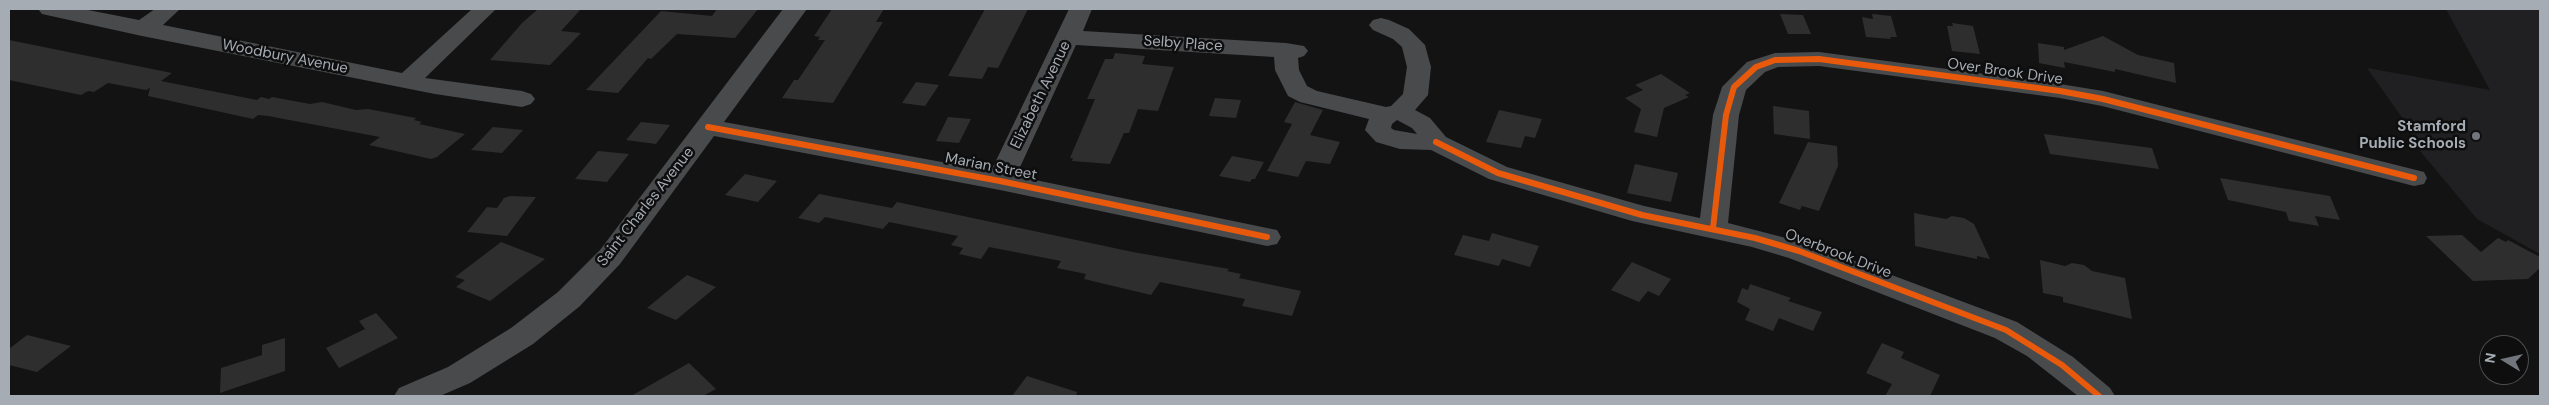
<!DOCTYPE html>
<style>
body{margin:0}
#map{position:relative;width:2549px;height:405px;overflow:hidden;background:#131314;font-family:"DM Sans",sans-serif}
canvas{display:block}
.frame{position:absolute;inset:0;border:10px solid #a5acb4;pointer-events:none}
.north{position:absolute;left:2479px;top:335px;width:50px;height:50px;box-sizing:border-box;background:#0e0e0f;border:1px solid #4a4d51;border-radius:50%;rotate:279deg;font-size:14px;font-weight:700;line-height:20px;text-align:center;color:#a5acb4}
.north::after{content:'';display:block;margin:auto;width:18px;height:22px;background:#72767c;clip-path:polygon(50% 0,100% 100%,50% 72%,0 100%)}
</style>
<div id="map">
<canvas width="2549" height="405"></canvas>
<div class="frame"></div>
<div class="north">N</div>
</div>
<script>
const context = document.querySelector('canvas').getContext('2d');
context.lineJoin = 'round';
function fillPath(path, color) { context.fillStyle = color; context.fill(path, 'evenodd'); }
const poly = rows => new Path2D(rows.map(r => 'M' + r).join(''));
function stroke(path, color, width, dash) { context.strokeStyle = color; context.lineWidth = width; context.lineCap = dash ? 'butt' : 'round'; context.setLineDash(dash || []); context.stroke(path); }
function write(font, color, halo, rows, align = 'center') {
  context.font = font + ' "DM Sans",sans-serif'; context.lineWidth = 5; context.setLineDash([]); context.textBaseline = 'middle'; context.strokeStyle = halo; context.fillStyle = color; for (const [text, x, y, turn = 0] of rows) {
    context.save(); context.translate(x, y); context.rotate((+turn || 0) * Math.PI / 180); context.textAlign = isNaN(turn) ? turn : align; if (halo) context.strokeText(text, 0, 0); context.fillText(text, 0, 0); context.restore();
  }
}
fillPath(poly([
 [2446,9,2540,9,2540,254,2477,219,2415,145,2408,126,2367,68,2490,90]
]), '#202022');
fillPath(poly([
 [538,9,581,9,561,31,581,33,550,65,490,60,522,23],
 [717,9,758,9,735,38,677,34,651,59,648,58,618,93,586,90,661,11,712,16],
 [832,9,884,9,876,22,883,22,833,103,782,98,794,80,798,80,825,40,818,40,820,37,814,36],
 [985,9,1028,9,998,68,988,67,982,79,948,76],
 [1780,14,1803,15,1811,34,1788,34],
 [1872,14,1891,16,1897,37,1890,37,1891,39,1866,37,1862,17,1873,19],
 [1952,23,1973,26,1980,54,1952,51,1947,26,1953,26],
 [2103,36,2138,55,2174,63,2176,83,2115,69,2115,72,2064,62,2065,68,2039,63,2038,43,2064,47,2064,50],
 [9,40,172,73,161,81,257,100,261,97,269,99,272,97,310,104,322,102,356,110,368,109,416,118,414,120,422,122,419,124,465,134,437,157,431,159,369,145,380,137,268,116,258,115,253,119,148,96,150,88,146,90,108,83,94,92,88,91,81,95,9,80],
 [1115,53,1145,56,1142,64,1174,67,1158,111,1138,109,1129,133,1124,133,1110,164,1072,161,1073,158,1070,158,1095,99,1087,99,1105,59,1113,59],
 [1661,74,1690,93,1685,95,1689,97,1664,108,1657,137,1634,132,1641,109,1625,98,1643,90,1635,85],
 [916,82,939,85,925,106,902,103],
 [1215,98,1241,100,1236,118,1209,116],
 [1295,102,1323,110,1310,135,1340,142,1330,164,1306,161,1298,177,1267,171,1292,124,1284,122],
 [1773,106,1809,111,1810,139,1774,134],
 [1499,110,1542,119,1535,138,1525,136,1521,148,1486,142],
 [948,117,971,119,959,143,936,141],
 [641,122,670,125,656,144,626,140],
 [493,127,523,130,502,153,471,150],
 [2044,134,2152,148,2159,169,2050,154],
 [1808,142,1837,146,1838,166,1819,211,1802,206,1800,210,1779,203],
 [598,151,629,154,607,182,575,179],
 [1232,156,1264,162,1255,179,1252,179,1250,182,1219,176],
 [1635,164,1678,173,1671,202,1627,193],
 [745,174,777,181,758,202,725,195],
 [2220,178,2330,196,2340,220,2315,216,2319,226,2289,221,2286,212,2228,200],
 [819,194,892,208,897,202,1133,252,1229,269,1227,271,1241,274,1239,278,1301,291,1292,316,1242,306,1245,299,1160,282,1151,295,1084,279,1086,274,1057,268,1061,261,989,247,981,259,959,254,963,248,951,245,958,236,889,222,883,229,825,217,819,223,798,218],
 [510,196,536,197,507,236,467,232,487,207,497,208,504,198],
 [1914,213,1946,219,1952,216,1964,218,1974,224,1990,259,1977,256,1977,259,1915,246],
 [1492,233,1539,246,1530,267,1502,259,1499,266,1454,255,1463,235,1489,241],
 [2462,235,2481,252,2498,238,2506,242,2508,240,2540,257,2540,268,2528,279,2473,281,2426,236],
 [501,242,545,259,490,301,456,287,465,280,455,277],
 [2040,260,2065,266,2072,263,2084,265,2092,271,2125,278,2132,319,2063,302,2063,297,2043,293],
 [1632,262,1671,279,1659,296,1648,291,1639,302,1611,290],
 [687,275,716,287,676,320,647,308],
 [1750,284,1791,298,1788,301,1822,312,1813,331,1779,318,1773,331,1745,320,1750,309,1737,302,1742,288,1748,290],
 [376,313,398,338,339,368,326,348,365,329,359,321],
 [27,335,71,346,37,372,9,365,9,349],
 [285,338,285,371,220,393,221,368,262,355,262,345],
 [1882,343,1904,352,1901,358,1940,375,1930,396,1885,396,1892,384,1866,373],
 [689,363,716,389,703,396,631,396],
 [1027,376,1077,392,1076,396,1012,396]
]), '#2e2e2f');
fillPath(poly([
 [38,9,83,9,139,20,155,9,180,9,163,25,402,73,472,9,496,9,425,78,522,91,531,94,535,99,531,104,522,107,435,94,142,36,42,14,38,9],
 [783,9,807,9,724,122,991,171,1069,9,1092,9,1083,31,1286,43,1304,46,1308,51,1304,56,1298,58,1299,70,1307,86,1317,91,1386,107,1391,106,1403,94,1407,67,1402,47,1393,39,1373,30,1369,25,1373,20,1381,18,1389,20,1409,29,1425,45,1431,67,1428,95,1415,110,1430,118,1446,137,1507,167,1644,206,1700,218,1713,115,1722,87,1747,62,1775,53,1819,52,2060,84,2103,91,2424,172,2427,178,2424,184,2414,186,2102,106,2060,98,1819,66,1778,67,1765,72,1746,90,1739,115,1728,223,1809,244,2017,322,2073,357,2110,388,2115,396,2078,396,2027,356,1995,338,1789,258,1752,247,1632,221,1489,179,1431,150,1400,149,1376,142,1365,130,1369,119,1300,102,1288,96,1275,70,1274,57,1076,45,1016,176,1267,228,1277,230,1281,237,1277,244,1267,246,1000,190,714,136,620,264,580,306,533,344,470,383,440,396,394,396,399,388,448,367,511,328,558,292,600,250,783,9],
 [1397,120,1412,128,1417,134,1394,130,1391,128,1392,124,1397,120]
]), '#484a4c');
stroke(poly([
 [708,127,1000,181,1267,237],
 [1436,142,1498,173,1642,215,1755,238,1799,251,2006,330,2062,365,2099,396],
 [1713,228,1726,115,1734,87,1756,67,1775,60,1819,59,2060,91,2103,99,2414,178]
]), '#e8590c', 6);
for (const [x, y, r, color] of [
 [2476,136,5,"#72767c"]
]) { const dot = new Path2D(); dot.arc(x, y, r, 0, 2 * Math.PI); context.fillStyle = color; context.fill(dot); stroke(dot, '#0e0e0f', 2); }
write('15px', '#a5acb4', '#0e0e0f', [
 ["Selby Place",1183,44,4],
 ["Woodbury Avenue",285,57,11],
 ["Over Brook Drive",2005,72,8],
 ["Elizabeth Avenue",1041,95,-64],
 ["Marian Street",991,167,11],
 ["Saint Charles Avenue",646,207,-52],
 ["Overbrook Drive",1838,254,21]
]);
write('bold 15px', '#a5acb4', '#0e0e0f', [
 ["Stamford",2466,127],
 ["Public Schools",2466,144]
], 'right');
</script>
